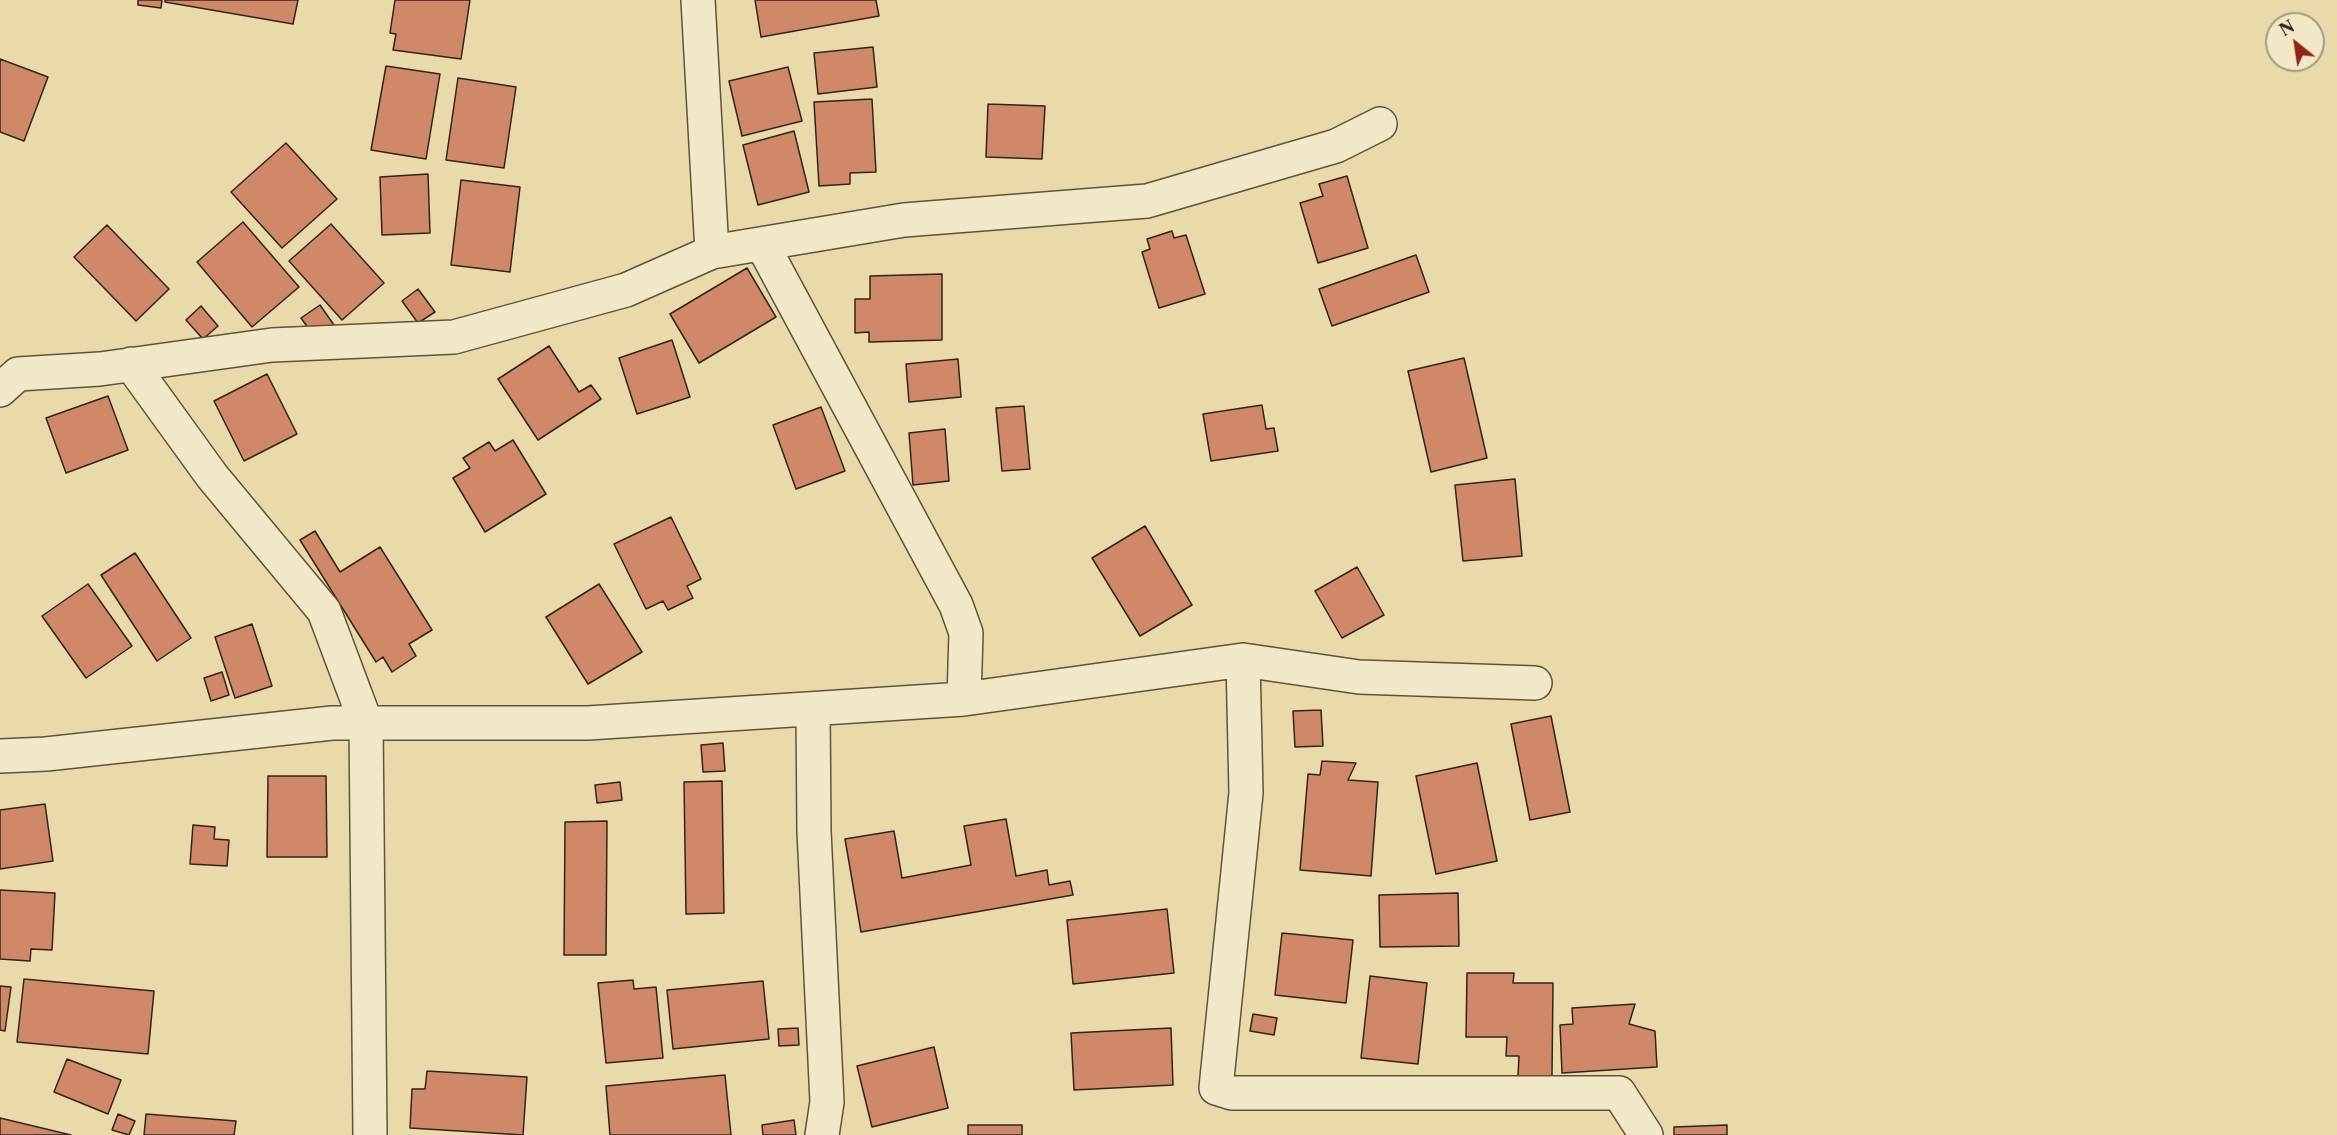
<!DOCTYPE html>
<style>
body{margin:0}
#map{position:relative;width:2337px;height:1135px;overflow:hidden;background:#ebdaa9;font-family:"Libre Caslon Text",serif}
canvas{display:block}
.north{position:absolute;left:2265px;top:12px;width:60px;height:60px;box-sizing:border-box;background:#f2e7c7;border:2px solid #a59983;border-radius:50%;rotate:330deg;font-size:16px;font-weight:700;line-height:24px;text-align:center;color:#32241d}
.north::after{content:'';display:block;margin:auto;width:21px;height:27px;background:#8f2418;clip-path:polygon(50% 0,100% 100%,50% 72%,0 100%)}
</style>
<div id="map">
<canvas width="2337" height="1135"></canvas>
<div class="north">N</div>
</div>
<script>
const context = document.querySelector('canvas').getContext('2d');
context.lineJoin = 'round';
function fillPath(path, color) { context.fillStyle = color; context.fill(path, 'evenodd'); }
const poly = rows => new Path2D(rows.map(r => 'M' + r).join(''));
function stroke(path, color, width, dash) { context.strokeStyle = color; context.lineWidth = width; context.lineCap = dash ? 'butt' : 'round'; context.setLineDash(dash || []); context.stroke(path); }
const building = poly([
 [138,0,162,0,161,8,138,5,138,0],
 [165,0,298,0,293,24,165,2,165,0],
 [395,0,470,0,461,59,393,50,396,34,390,33,395,0],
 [755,0,876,0,879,16,761,37,755,0],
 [873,47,877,87,818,94,814,53,873,47],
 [0,59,48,77,24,141,0,132,0,59],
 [386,66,440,74,426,159,371,150,386,66],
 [788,67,802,121,742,136,729,81,788,67],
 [458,78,516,87,504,168,446,160,458,78],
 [872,99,876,172,850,173,850,184,819,186,814,102,872,99],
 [988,104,1045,106,1042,159,986,157,988,104],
 [794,131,809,192,758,205,743,145,794,131],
 [286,143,337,199,282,248,231,192,286,143],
 [428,174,430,233,382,235,380,177,428,174],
 [1347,176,1368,248,1318,263,1300,203,1323,196,1319,184,1347,176],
 [461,180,520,187,510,272,451,265,461,180],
 [243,222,299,287,252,327,197,262,243,222],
 [331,224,384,283,342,320,289,261,331,224],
 [107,225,169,289,136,321,74,257,107,225],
 [1172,231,1174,238,1186,235,1205,294,1159,308,1142,252,1150,249,1147,239,1172,231],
 [1416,255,1429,292,1332,326,1319,289,1416,255],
 [747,268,776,317,699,363,670,314,747,268],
 [942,274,942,340,869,342,869,332,855,333,855,299,870,299,870,276,942,274],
 [418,289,435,312,418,323,402,301,418,289],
 [320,305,334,325,316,339,301,318,320,305],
 [201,306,218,326,203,339,186,320,201,306],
 [672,340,690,397,637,414,619,358,672,340],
 [549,346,579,392,591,385,601,399,538,440,498,379,549,346],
 [1464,358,1487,458,1431,472,1408,371,1464,358],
 [958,359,961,397,909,402,906,364,958,359],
 [267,374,297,434,244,461,214,401,267,374],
 [108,396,128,450,66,473,46,418,108,396],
 [1262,405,1266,429,1274,428,1278,451,1211,461,1203,414,1262,405],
 [1024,406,1030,469,1002,471,996,408,1024,406],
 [821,407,845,471,796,489,773,425,821,407],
 [945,429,949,481,913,485,909,433,945,429],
 [513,440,546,494,485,532,453,478,470,468,463,458,489,442,495,451,513,440],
 [1515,479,1522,556,1463,561,1455,485,1515,479],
 [671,517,701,579,687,586,693,598,668,610,663,601,646,609,614,544,671,517],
 [1145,526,1192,605,1140,636,1092,558,1145,526],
 [315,531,340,572,380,547,432,630,409,644,416,656,392,672,383,657,376,662,300,540,315,531],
 [135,553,191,638,157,661,101,575,135,553],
 [1357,567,1384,615,1342,638,1315,591,1357,567],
 [88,584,132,646,86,678,42,616,88,584],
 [599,584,642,652,588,684,546,617,599,584],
 [252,624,272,686,235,698,215,637,252,624],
 [222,672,229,695,211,701,204,678,222,672],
 [1321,710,1323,746,1295,747,1293,711,1321,710],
 [1551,716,1570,812,1530,820,1511,724,1551,716],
 [723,743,725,771,703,772,701,745,723,743],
 [1322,761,1356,763,1348,780,1378,782,1371,876,1300,870,1308,774,1320,775,1322,761],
 [1477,763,1497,861,1436,874,1416,776,1477,763],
 [268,776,326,776,327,857,267,857,268,776],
 [722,781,724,913,686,914,684,782,722,781],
 [620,782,622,800,597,803,595,785,620,782],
 [45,804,53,861,0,869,0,810,45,804],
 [1006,819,1016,876,1047,870,1049,885,1070,881,1073,895,861,932,845,839,894,831,902,878,971,865,964,826,1006,819],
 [607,821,606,955,564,955,565,822,607,821],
 [193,825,215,827,214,839,229,840,227,866,190,864,193,825],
 [0,890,55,893,52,950,31,949,30,961,0,959,0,890],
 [1458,893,1459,946,1380,947,1379,895,1458,893],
 [1167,909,1174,973,1073,984,1067,920,1167,909],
 [1282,933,1353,940,1346,1003,1275,995,1282,933],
 [1467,973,1514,973,1513,983,1553,983,1552,1076,1518,1076,1519,1056,1506,1056,1507,1037,1466,1037,1467,973],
 [1370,976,1427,983,1418,1064,1361,1058,1370,976],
 [24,979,154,991,148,1054,17,1042,24,979],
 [633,980,634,989,656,987,663,1058,606,1063,598,983,633,980],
 [763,981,769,1039,673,1049,667,990,763,981],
 [0,986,11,987,5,1031,0,1030,0,986],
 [1635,1004,1629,1024,1655,1031,1657,1067,1562,1073,1560,1025,1573,1024,1572,1008,1635,1004],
 [1253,1014,1277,1018,1274,1035,1250,1031,1253,1014],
 [798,1028,799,1045,779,1046,778,1029,798,1028],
 [1171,1028,1173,1085,1074,1090,1071,1033,1171,1028],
 [934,1047,948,1108,872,1127,857,1066,934,1047],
 [67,1059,121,1080,108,1114,54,1092,67,1059],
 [427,1071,527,1077,523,1135,410,1128,412,1089,425,1089,427,1071],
 [725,1075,731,1135,610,1135,606,1086,725,1075],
 [118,1114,135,1121,129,1135,112,1130,118,1114],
 [146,1114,236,1121,234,1135,144,1135,146,1114],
 [0,1118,71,1135,0,1135,0,1118],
 [794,1120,796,1135,763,1135,762,1125,794,1120],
 [968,1125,1022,1125,1022,1135,968,1135,968,1125],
 [1727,1125,1727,1135,1674,1135,1674,1127,1727,1125]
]);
fillPath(building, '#cf8868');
stroke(building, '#32241d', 1.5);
const street = poly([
 [698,0,712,252],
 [762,244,956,605,966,633,964,699],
 [131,364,212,476,324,611,366,723,370,1135],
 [0,390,18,374,100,369,272,345,454,337,626,290,712,252,904,220,1147,201,1336,146,1380,124],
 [1243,660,1246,793,1216,1088,1232,1093,1619,1093,1646,1135],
 [813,710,814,831,827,1102,822,1135],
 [0,756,46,754,332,723,588,723,964,699,1243,660,1359,677,1535,683]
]);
stroke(street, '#605240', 36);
stroke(street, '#f2e7c7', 33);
</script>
